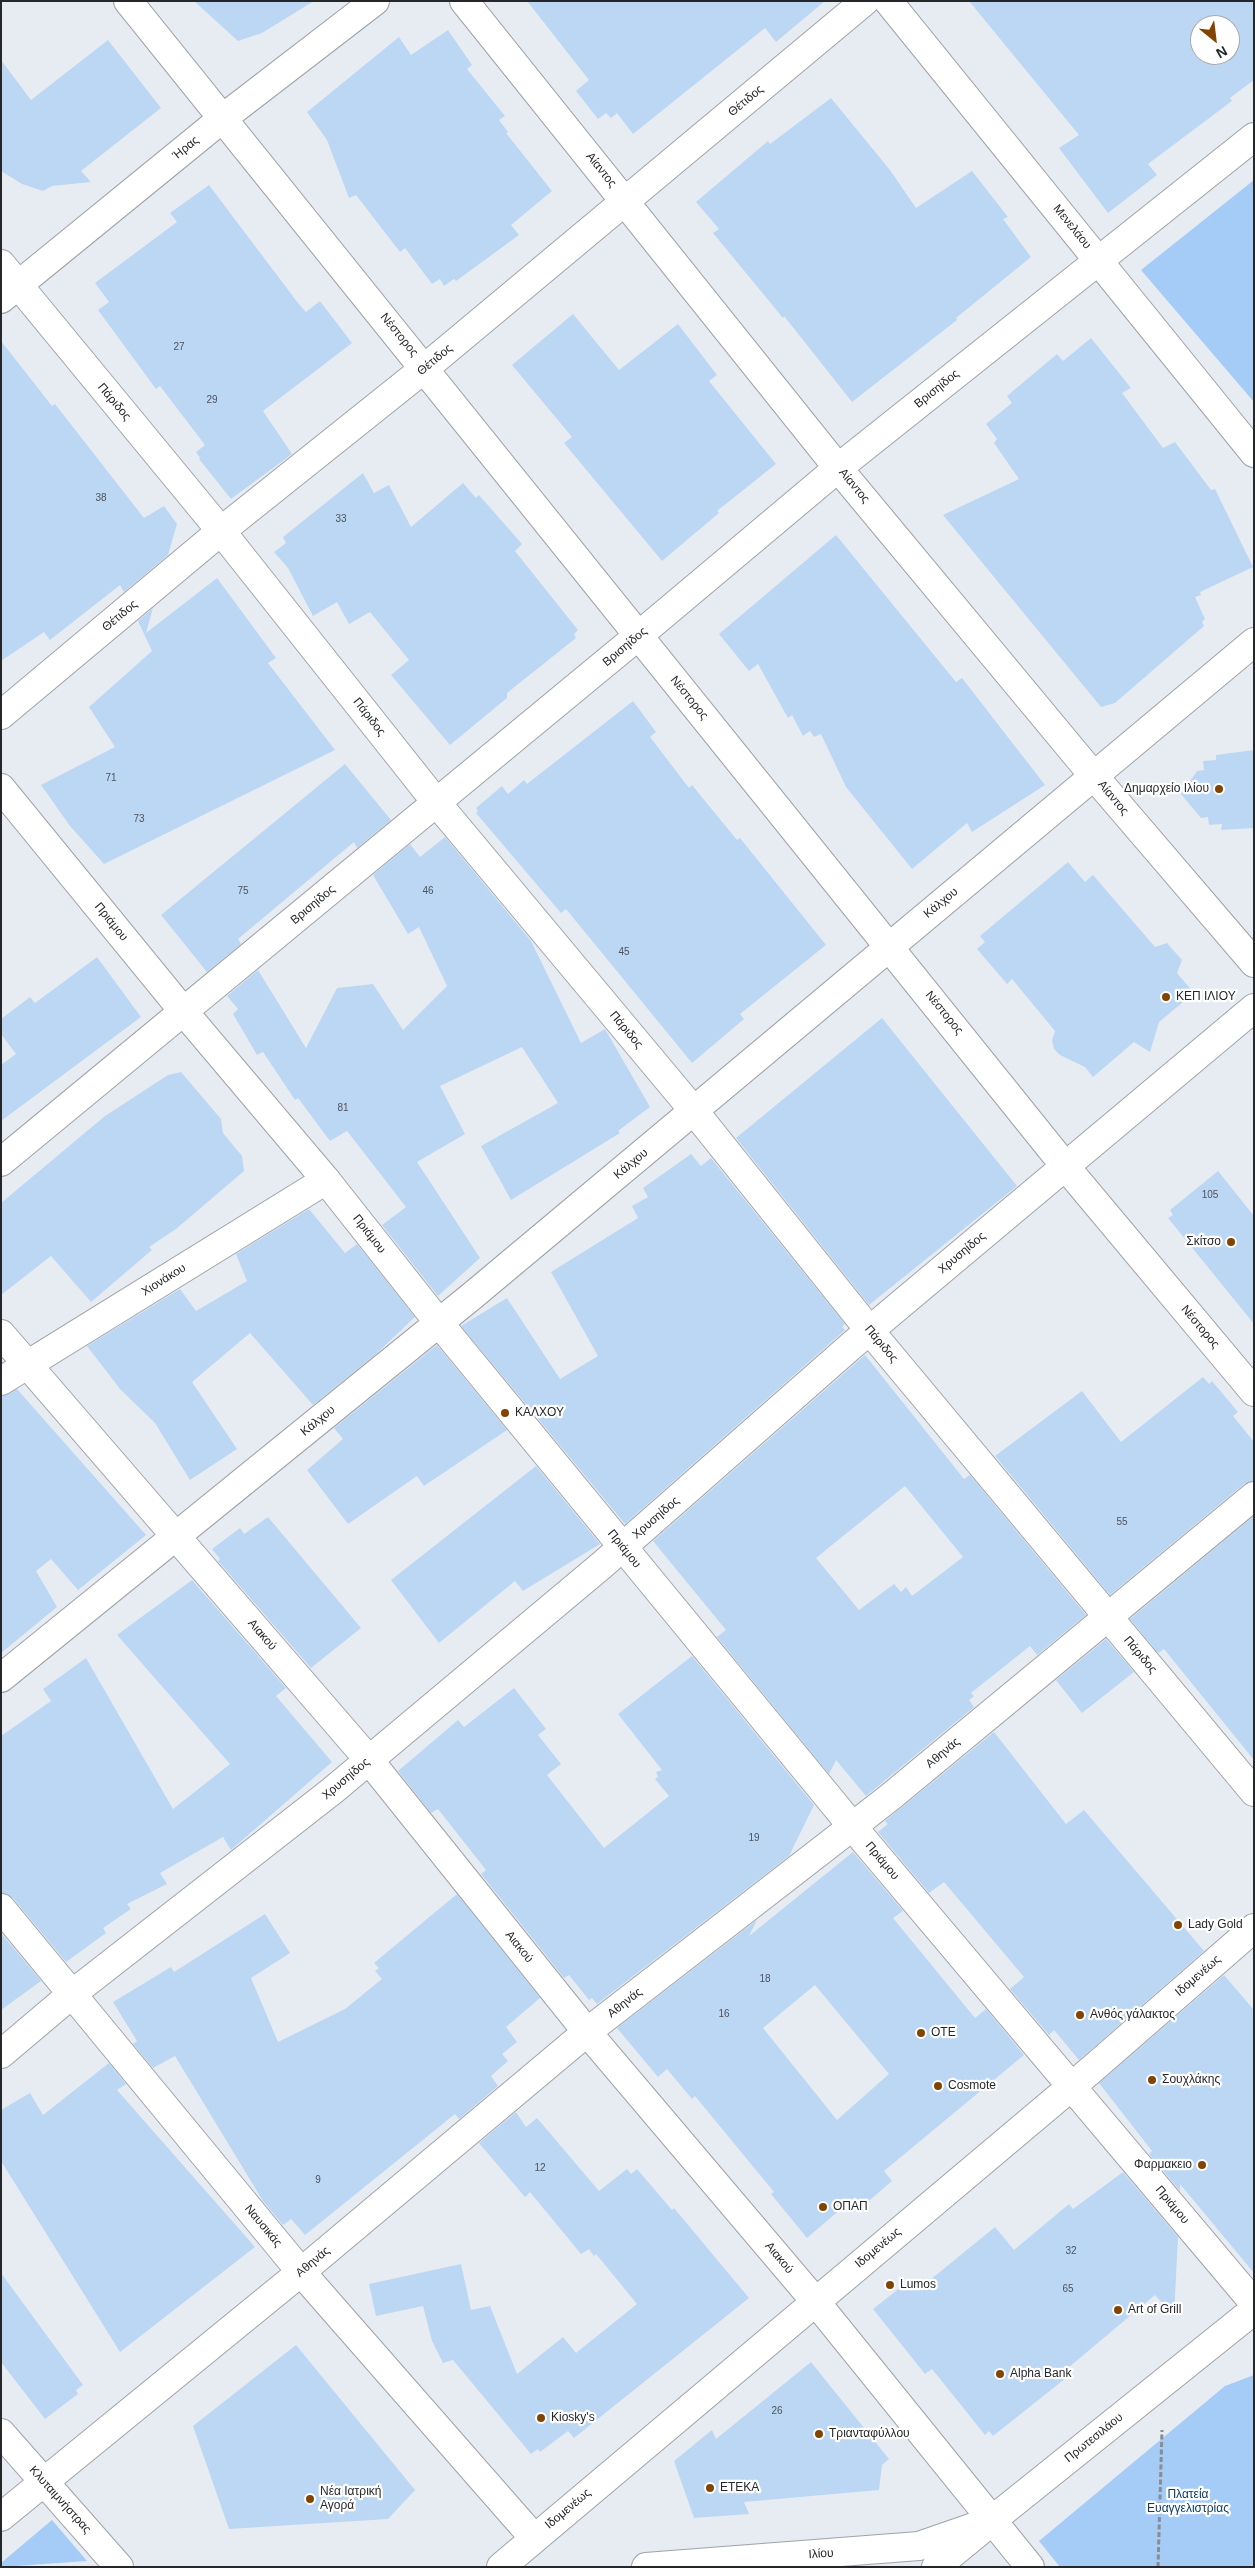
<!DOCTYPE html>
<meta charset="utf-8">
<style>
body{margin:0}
#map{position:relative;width:1255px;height:2568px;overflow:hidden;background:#e7ecf2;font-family:Helvetica,sans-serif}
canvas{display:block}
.frame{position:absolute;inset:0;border:2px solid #26272a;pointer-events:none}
.north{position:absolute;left:1190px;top:15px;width:50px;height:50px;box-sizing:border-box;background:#fff;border:1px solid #a8a9aa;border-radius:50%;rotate:151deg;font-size:14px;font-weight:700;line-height:20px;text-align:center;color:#26272a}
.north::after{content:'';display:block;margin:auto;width:18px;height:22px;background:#824402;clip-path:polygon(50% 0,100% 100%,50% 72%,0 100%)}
</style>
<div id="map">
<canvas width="1255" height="2568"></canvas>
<div class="frame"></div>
<div class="north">N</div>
</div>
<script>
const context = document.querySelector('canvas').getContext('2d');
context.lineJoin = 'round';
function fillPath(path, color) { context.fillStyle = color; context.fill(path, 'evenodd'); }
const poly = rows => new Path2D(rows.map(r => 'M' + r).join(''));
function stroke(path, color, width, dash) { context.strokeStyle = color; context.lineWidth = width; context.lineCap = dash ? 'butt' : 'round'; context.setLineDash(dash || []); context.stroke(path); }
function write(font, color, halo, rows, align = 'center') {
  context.font = font + ' Helvetica,sans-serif'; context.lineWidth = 4.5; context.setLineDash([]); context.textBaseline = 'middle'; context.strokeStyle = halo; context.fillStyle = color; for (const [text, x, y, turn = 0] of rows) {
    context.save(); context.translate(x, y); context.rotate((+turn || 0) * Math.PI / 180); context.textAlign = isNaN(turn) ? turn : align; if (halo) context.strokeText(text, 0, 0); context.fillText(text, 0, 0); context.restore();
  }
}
fillPath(poly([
 [1254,180,1254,402,1141,270],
 [1254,2375,1254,2567,1060,2567,1039,2541,1225,2386],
 [52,2520,87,2561,1,2567,1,2563]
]), '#a5cbf7');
fillPath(poly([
 [194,1,314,1,262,33,238,41],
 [527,1,825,1,776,42,765,28,633,134,617,113,611,118,606,113,598,119,576,91,589,80],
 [969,1,1254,1,1254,80,1230,98,1232,101,1148,164,1157,175,1108,213,1059,148,1079,135],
 [1200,25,1230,25,1230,55,1200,55],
 [448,30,472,65,467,69,505,116,499,120,508,132,506,133,552,191,511,225,519,235,456,281,454,279,444,286,440,279,432,284,405,248,400,252,356,195,349,198,327,140,307,112,399,37,411,55],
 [108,40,161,108,81,171,91,182,52,186,43,191,22,184,1,171,1,60,31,100],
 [831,98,890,170,916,208,972,171,1008,217,1003,219,1031,257,956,318,957,320,852,402,784,316,783,318,713,233,719,229,696,202,768,141,770,144],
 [209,185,298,303,306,312,320,301,352,343,263,411,292,454,231,499,199,459,200,458,196,452,205,445,160,386,156,389,98,310,109,302,95,283,177,222,170,213],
 [573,314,619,370,678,324,717,375,709,381,776,464,717,511,719,513,662,561,564,443,572,437,512,365],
 [1091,338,1131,388,1122,393,1163,448,1175,442,1211,490,1215,489,1253,567,1200,592,1201,595,1195,597,1205,619,1202,622,1204,626,1115,703,1101,707,943,515,1019,479,994,443,997,439,986,424,1012,403,1007,396,1057,354,1063,361],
 [1,341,52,406,55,404,144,518,164,506,177,524,168,555,124,592,120,585,50,640,44,632,1,661],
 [363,473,374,493,389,485,411,527,463,483,476,498,479,495,522,544,515,551,578,630,574,634,576,638,507,693,507,698,450,745,391,675,409,660,370,612,349,624,337,602,313,616,288,568,274,552,286,543,283,537],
 [836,535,956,682,962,678,1045,785,972,832,967,823,912,869,846,787,821,734,814,737,810,731,803,736,792,715,788,718,758,664,749,671,719,634],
 [217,578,276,658,268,663,335,750,104,864,70,826,41,785,115,747,89,707,152,651,138,621,153,608,146,633],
 [633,701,656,732,650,737,689,788,692,785,737,840,740,838,826,945,740,1014,744,1019,692,1063,566,909,561,913,476,813,478,811,476,808,502,786,508,794,524,780,527,784],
 [1254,750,1254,828,1221,830,1222,824,1209,825,1208,817,1201,818,1181,794,1197,771,1204,770,1203,761,1216,760,1216,755],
 [345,764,391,820,357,848,354,842,324,867,238,939,241,944,207,972,161,915],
 [445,837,531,941,581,1043,605,1029,650,1107,618,1131,620,1133,511,1200,481,1146,558,1103,522,1047,440,1086,465,1134,417,1162,480,1258,438,1296,382,1225,406,1207,347,1131,330,1141,298,1098,295,1100,263,1052,257,1055,233,1014,238,1009,227,996,258,970,306,1048,337,988,373,984,403,1030,447,986,419,927,408,934,373,875,410,844,420,857],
 [1068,862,1085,882,1093,875,1155,947,1167,943,1182,960,1177,973,1194,993,1159,1022,1150,1052,1134,1042,1093,1077,1085,1067,1060,1055,1054,1049,1052,1040,1055,1031,1012,979,1007,984,977,949,985,942,980,936],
 [97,957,141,1017,1,1121,1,1065,16,1054,1,1034,1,1019,30,997,35,1003],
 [882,1018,1017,1186,869,1305,736,1138],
 [181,1072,221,1119,223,1133,242,1156,244,1171,176,1229,149,1247,152,1250,91,1302,51,1256,1,1295,1,1203,105,1116,168,1075],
 [691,1154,701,1166,711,1158,845,1324,842,1327,845,1330,625,1524,461,1326,507,1298,560,1379,598,1356,551,1272,638,1218,632,1206,648,1197,643,1188],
 [1218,1171,1254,1216,1254,1324,1168,1218,1173,1215,1170,1210],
 [309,1209,345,1253,357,1244,415,1317,375,1355,313,1405,250,1333,192,1382,237,1449,190,1480,155,1423,120,1389,87,1346,180,1289,196,1311,247,1281,236,1254],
 [437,1345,507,1430,424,1486,417,1476,348,1524,307,1470,343,1439,334,1428],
 [865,1355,964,1479,970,1475,1086,1615,1037,1655,1030,1646,971,1693,974,1696,969,1700,974,1707,866,1796,836,1760,829,1774,717,1637,726,1630,653,1541],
 [905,1486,963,1557,912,1596,906,1587,901,1592,894,1584,859,1610,816,1558],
 [1203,1377,1209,1384,1212,1381,1238,1412,1233,1416,1254,1442,1254,1481,1244,1484,1110,1595,995,1456,1082,1391,1121,1442],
 [17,1389,146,1535,78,1590,51,1559,36,1571,57,1607,1,1653,1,1397],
 [536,1466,600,1544,523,1591,515,1581,439,1643,391,1580],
 [1254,1516,1254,1760,1164,1649,1158,1653,1130,1619],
 [268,1517,361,1628,311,1668,218,1561,220,1559,212,1549,240,1528,244,1534],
 [192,1580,286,1688,276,1696,332,1762,231,1850,223,1837,160,1873,167,1884,127,1904,131,1909,103,1928,106,1933,66,1962,13,1898,1,1893,1,1736,51,1701,43,1689,86,1658,173,1809,230,1764,117,1635],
 [1106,1639,1134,1672,1082,1713,1056,1680],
 [692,1656,814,1805,789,1856,597,2004,592,1998,589,2000,569,1975,564,1978,481,1874,486,1870,438,1809,431,1813,398,1771,458,1720,464,1727,514,1688,546,1729,538,1735,561,1764,547,1775,604,1848,669,1796,655,1779,658,1777,656,1772,662,1770,618,1714],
 [994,1732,1066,1824,1084,1810,1204,1951,1079,2060,1054,2030,1049,2035,1010,1989,1024,1977,944,1882,929,1893,878,1832,888,1824,885,1821],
 [853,1852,903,1911,893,1918,975,2018,986,2009,1024,2055,884,2171,892,2181,863,2206,855,2197,807,2238,771,2194,774,2192,695,2096,692,2099,667,2069,658,2077,617,2028,757,1920,749,1936],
 [815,1985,889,2074,837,2120,763,2028],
 [457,1894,540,1998,506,2027,517,2042,502,2054,508,2061,491,2076,498,2086,459,2119,455,2114,305,2235,291,2219,283,2225,263,2201,175,2056,153,2068,133,2044,137,2041,113,2002,171,1967,174,1972,265,1914,290,1953,251,1978,278,2042,345,2009,382,1979,375,1971,379,1968,374,1963],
 [1,1933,41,1981,1,2010],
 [1224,1975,1254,2010,1254,2273,1180,2184,1180,2191,1149,2154,1152,2151,1099,2083],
 [109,2063,126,2084,117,2090,255,2247,120,2352,1,2161,1,2110,30,2093,43,2115],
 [516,2112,526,2127,537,2118,599,2191,627,2169,631,2174,637,2169,672,2210,674,2208,749,2298,574,2438,568,2431,540,2452,538,2449,531,2454,453,2360,443,2363,432,2341,423,2306,376,2316,369,2284,461,2264,471,2310,490,2306,517,2374,563,2337,576,2353,637,2304,596,2254,594,2256,589,2249,581,2254,530,2192,525,2197,479,2143],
 [1123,2172,1178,2237,1174,2316,1155,2295,1062,2373,1066,2378,993,2436,989,2431,985,2435,932,2369,925,2374,873,2309,906,2283,912,2290,917,2286,919,2289,995,2227,1014,2250,1069,2204,1073,2209],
 [1,2273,83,2385,76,2390,78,2394,45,2419,1,2362],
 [296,2345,415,2490,388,2519,229,2529,193,2426],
 [811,2362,889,2459,882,2465,879,2490,744,2502,749,2514,694,2518,674,2461,712,2430,716,2439]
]), '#bcd7f4');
const street = poly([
 [128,1,1065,1166,1254,1392],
 [464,1,838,468,1093,775,1254,963],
 [888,1,1254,453],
 [1,299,223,118,375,1],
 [1,715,221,531,425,368,865,1],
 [1,1162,638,636,838,468,1254,137],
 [1,1334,369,1760,587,2032,815,2301,1030,2567],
 [1,1381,326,1180],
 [1,1678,472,1296,1254,642],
 [1,1908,301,2272,534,2538],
 [1,2054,72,1994,332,1791,602,1565,851,1346,1254,1008],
 [1,2433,119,2567],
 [1,2517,301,2272,587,2032,889,1798,1254,1496],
 [936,2567,991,2522]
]);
const secondary = poly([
 [1,264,221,531,436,802,694,1111,870,1331,1254,1792],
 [1,788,184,1012,326,1180,439,1323,852,1826,1254,2303],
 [501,2567,1091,2070,1254,1928],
 [646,2567,919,2546,991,2521,1254,2310]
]);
stroke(street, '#9fa3a9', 30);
stroke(secondary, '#9fa3a9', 30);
stroke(poly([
 [1158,2567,1162,2430]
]), '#898c90', 3, [5, 2.5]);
stroke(street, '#fff', 28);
stroke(secondary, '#fff', 28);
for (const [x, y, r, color] of [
 [1219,789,5,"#824402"],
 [1166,997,5,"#824402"],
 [1231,1242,5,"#824402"],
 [505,1413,5,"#824402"],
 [1178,1925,5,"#824402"],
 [1080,2015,5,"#824402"],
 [921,2033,5,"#824402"],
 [1152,2080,5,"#824402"],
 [938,2086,5,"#824402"],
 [1202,2165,5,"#824402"],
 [823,2207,5,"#824402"],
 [890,2285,5,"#824402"],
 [1118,2310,5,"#824402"],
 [1000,2374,5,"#824402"],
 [541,2418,5,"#824402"],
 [819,2434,5,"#824402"],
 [710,2488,5,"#824402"],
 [310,2499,5,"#824402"]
]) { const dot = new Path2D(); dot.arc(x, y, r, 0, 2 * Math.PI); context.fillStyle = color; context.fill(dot); stroke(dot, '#fff', 2); }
write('10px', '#4c535c', null, [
 ["27",179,347],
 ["29",212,400],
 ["38",101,498],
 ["33",341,519],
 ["71",111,778],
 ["73",139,819],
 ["75",243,891],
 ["46",428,891],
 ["45",624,952],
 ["81",343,1108],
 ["105",1210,1195],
 ["55",1122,1522],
 ["19",754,1838],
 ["18",765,1979],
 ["16",724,2014],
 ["12",540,2168],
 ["9",318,2180],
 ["32",1071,2251],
 ["65",1068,2289],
 ["26",777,2411]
]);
write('12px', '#26272a', '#fff', [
 ["Θέτιδος",746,101,-40],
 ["Ήρας",186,148,-39],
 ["Αίαντος",601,170,51],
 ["Μενελάου",1072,227,51],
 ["Νέστορος",399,335,51],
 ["Θέτιδος",435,360,-40],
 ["Βρισηίδος",937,389,-39],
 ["Πάριδος",114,402,50],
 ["Αίαντος",854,486,50],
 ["Θέτιδος",120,616,-40],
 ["Βρισηίδος",625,647,-40],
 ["Νέστορος",689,698,51],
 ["Πάριδος",369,717,52],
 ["Αίαντος",1113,798,50],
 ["Κάλχου",941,903,-40],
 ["Βρισηίδος",313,905,-40],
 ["Πριάμου",111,922,51],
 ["Νέστορος",944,1013,51],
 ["Πάριδος",626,1030,50],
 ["Κάλχου",631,1164,-40],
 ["Πριάμου",369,1234,52],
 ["Χρυσηίδος",962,1253,-40],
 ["Χιονάκου",164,1280,-32],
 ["Νέστορος",1200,1327,50],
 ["Πάριδος",881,1344,50],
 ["Κάλχου",318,1421,-39],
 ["Χρυσηίδος",656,1518,-41],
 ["Πριάμου",624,1549,51],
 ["Αιακού",262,1635,49],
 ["Πάριδος",1140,1655,50],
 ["Αθηνάς",943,1753,-40],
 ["Χρυσηίδος",346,1779,-40],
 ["Πριάμου",882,1861,50],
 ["Αιακού",519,1947,51],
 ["Ιδομενέως",1198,1976,-41],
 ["Αθηνάς",625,2003,-38],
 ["Πριάμου",1172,2205,50],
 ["Ναυσικάς",263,2226,50],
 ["Ιδομενέως",878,2248,-40],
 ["Αιακού",779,2258,50],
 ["Αθηνάς",313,2262,-40],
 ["Πρωτεσιλάου",1094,2438,-39],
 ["Κλυταιμνήστρας",60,2500,48],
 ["Ιδομενέως",568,2509,-40],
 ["Ιλίου",821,2554,-4]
]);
write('12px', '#26272a', '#fff', [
 ["Δημαρχείο Ιλίου",1209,789,"right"],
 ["ΚΕΠ ΙΛΙΟΥ",1176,997],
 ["Σκίτσο",1221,1242,"right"],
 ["ΚΑΛΧΟΥ",515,1413],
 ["Lady Gold",1188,1925],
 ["Ανθός γάλακτος",1090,2015],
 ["ΟΤΕ",931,2033],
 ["Σουχλάκης",1162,2080],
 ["Cosmote",948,2086],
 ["Φαρμακειο",1192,2165,"right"],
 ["ΟΠΑΠ",833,2207],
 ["Lumos",900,2285],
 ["Art of Grill",1128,2310],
 ["Alpha Bank",1010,2374],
 ["Kiosky's",551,2418],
 ["Τριανταφύλλου",829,2434],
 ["ΕΤΕΚΑ",720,2488],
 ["Νέα Ιατρική",320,2492],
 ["Αγορά",320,2506]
], 'left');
write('12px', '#0b3c69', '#fff', [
 ["Πλατεία",1188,2495],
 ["Ευαγγελιστρίας",1188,2509]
]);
</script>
